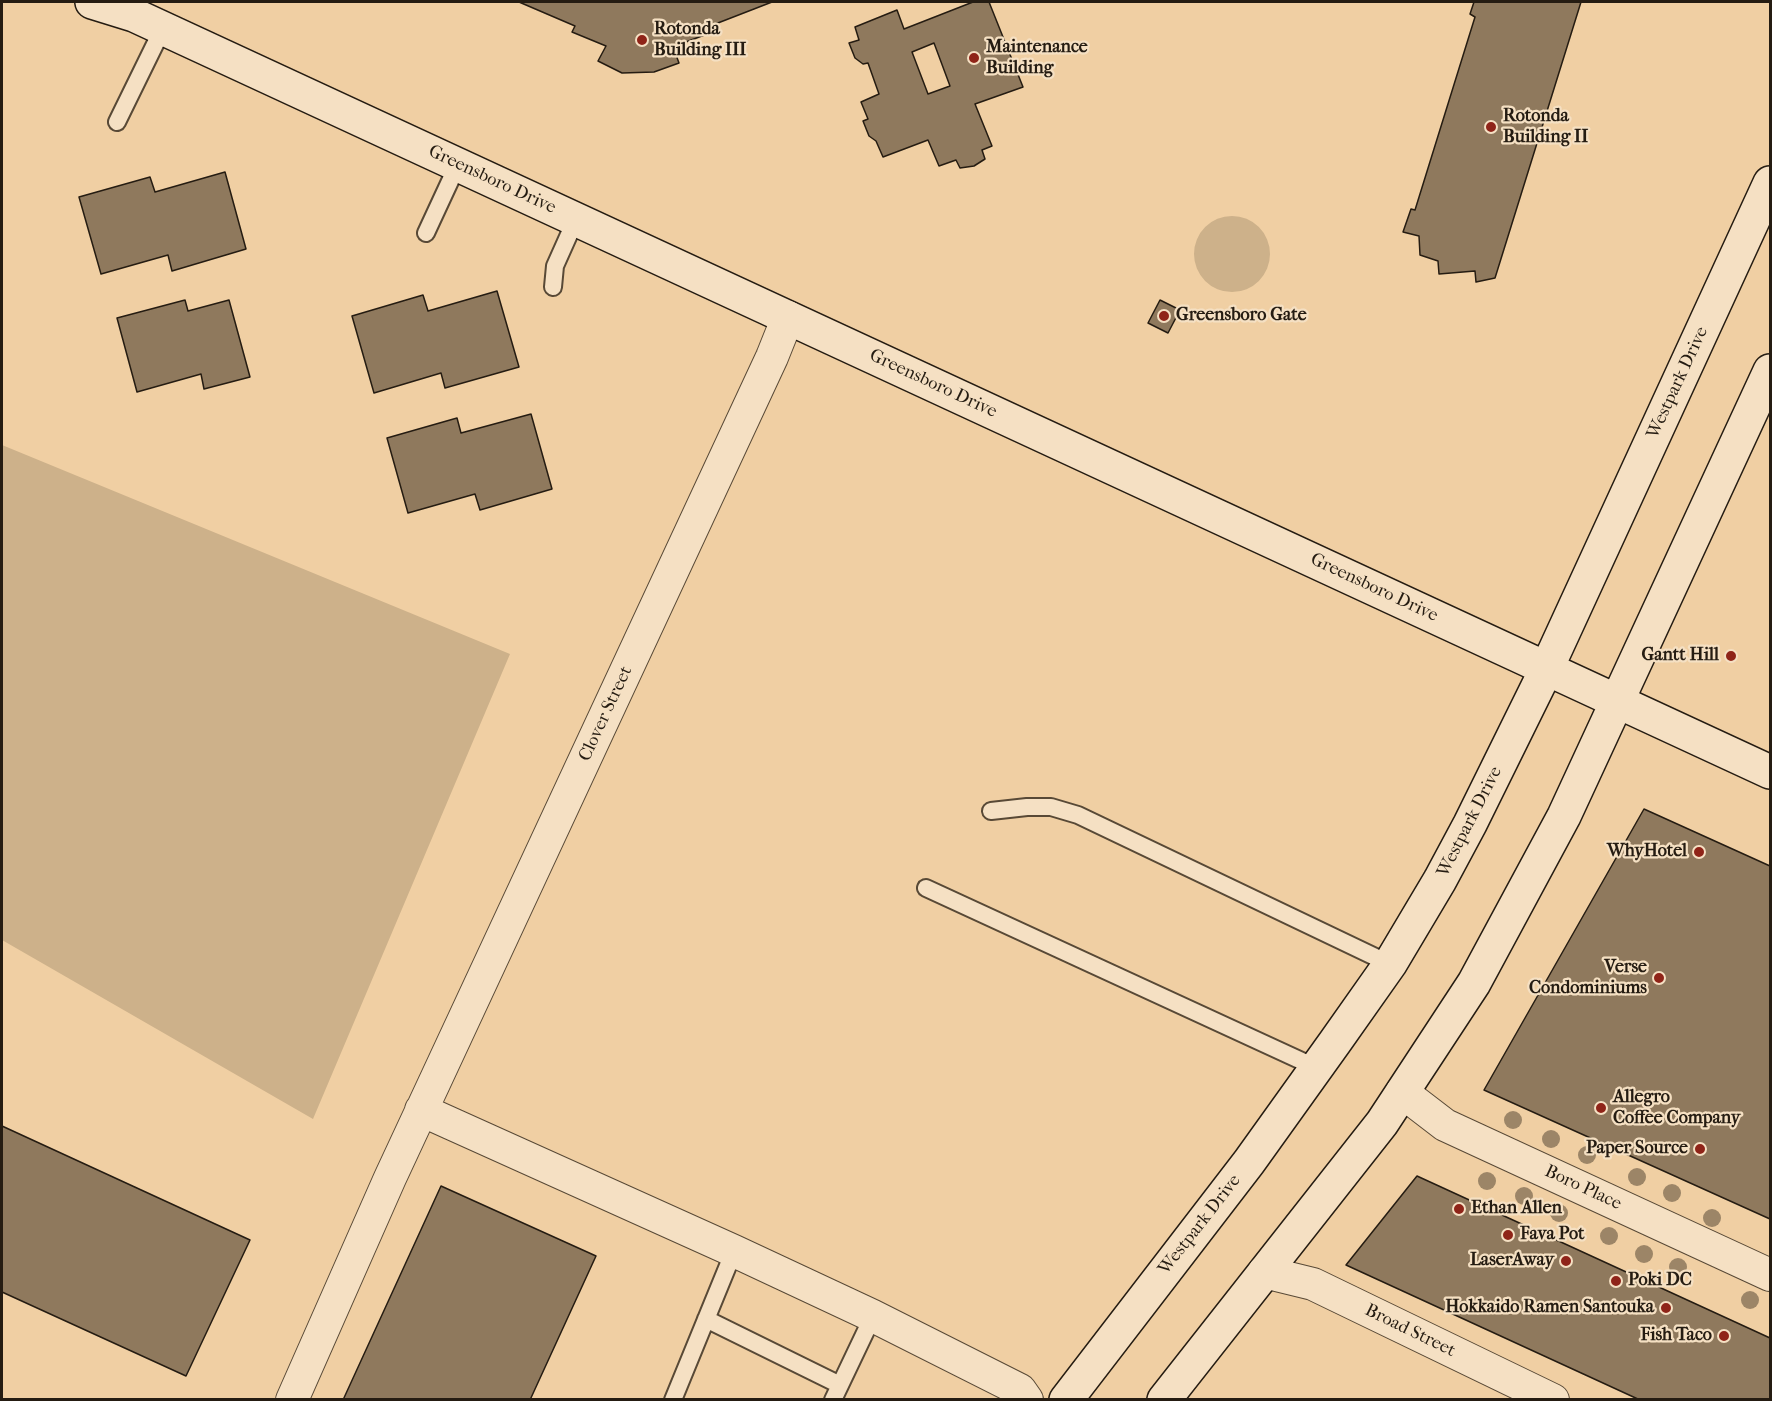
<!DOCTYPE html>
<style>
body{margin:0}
#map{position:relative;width:1772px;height:1401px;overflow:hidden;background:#f0cfa3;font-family:"IM FELL French Canon",serif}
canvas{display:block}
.frame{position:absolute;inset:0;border:3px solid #251c12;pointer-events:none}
</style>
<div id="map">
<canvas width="1772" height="1401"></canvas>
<div class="frame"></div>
</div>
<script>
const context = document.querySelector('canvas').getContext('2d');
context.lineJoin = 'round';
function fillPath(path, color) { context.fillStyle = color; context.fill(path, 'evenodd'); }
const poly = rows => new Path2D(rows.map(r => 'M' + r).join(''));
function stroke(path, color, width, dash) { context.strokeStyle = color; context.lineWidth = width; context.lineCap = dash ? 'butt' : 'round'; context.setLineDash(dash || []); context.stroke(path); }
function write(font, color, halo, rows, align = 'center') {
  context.font = font + ' "IM FELL French Canon",serif'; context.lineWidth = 4.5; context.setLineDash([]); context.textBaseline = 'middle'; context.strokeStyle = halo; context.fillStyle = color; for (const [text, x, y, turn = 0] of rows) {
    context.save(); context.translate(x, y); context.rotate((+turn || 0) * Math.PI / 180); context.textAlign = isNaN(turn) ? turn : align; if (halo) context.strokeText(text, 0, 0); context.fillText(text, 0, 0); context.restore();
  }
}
fillPath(poly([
 '1194 254a38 38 0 1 1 76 0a38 38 0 1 1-76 0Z',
 [2,445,510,654,313,1119,2,940]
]), '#cdb18a');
const building = poly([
 [519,2,772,2,705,28,707,34,673,47,679,63,654,72,622,73,598,61,606,46,572,32,575,26,519,2],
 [973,2,989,2,1023,87,975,104,992,146,982,150,985,159,974,166,960,168,956,160,939,166,928,140,883,157,876,141,869,136,863,121,868,119,861,102,879,94,868,63,863,64,855,58,849,43,859,40,855,27,897,10,904,29,973,2],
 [934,43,950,86,928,94,912,52,934,43],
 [1474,2,1581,2,1495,278,1476,282,1475,271,1439,274,1438,261,1420,255,1419,236,1403,232,1411,209,1415,210,1475,17,1470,14,1474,2],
 [225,172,246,249,172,271,168,255,101,274,79,197,150,177,155,192,225,172],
 [497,291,519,367,445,388,441,373,374,393,352,316,423,295,428,311,497,291],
 [185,300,188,311,229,300,250,377,204,389,201,374,137,392,117,318,185,300],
 [1160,300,1180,310,1168,333,1148,323,1160,300],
 [531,414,552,489,480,510,475,494,408,513,387,438,457,418,461,433,531,414],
 [1644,809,1770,866,1770,1219,1484,1090,1644,809],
 [2,1126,250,1240,186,1376,2,1292,2,1126],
 [1417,1176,1770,1338,1770,1400,1640,1400,1346,1265,1417,1176],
 [441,1186,596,1256,530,1400,343,1400,441,1186]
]);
fillPath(building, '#8f795d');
stroke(building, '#251c12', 1.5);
const lane = poly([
 [117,122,163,28],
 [426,233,458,164],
 [553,287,555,266,576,219],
 [991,811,1027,807,1051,807,1078,815,1390,964],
 [926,888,1317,1068],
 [706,1319,840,1385],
 [673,1400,734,1251],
 [833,1400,873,1316]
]);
const street = poly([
 [1402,1092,1445,1125,1770,1275],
 [421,1110,734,1251,873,1316,1020,1390,1027,1400],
 [1264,1272,1313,1284,1553,1400],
 [292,1400,390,1178,772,357,788,317]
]);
const secondary = poly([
 [92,2,134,15,1770,772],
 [1066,1400,1249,1162,1335,1042,1390,964,1440,880,1470,824,1546,670,1770,183],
 [1164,1400,1382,1123,1474,983,1564,816,1770,371]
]);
stroke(lane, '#584936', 20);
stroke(street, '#584936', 34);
stroke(secondary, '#251c12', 36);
stroke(lane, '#f5e0c3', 16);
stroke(street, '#f5e0c3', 32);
stroke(secondary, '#f5e0c3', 33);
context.fillStyle = '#9c8567';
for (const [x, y] of [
 [1513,1120],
 [1551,1139],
 [1587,1155],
 [1637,1177],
 [1487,1181],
 [1672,1193],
 [1524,1196],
 [1559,1213],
 [1712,1218],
 [1609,1236],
 [1644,1254],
 [1678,1267],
 [1750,1300]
]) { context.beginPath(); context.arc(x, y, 9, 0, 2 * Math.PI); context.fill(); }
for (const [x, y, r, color] of [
 [642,40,6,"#8f2418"],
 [974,58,6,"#8f2418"],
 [1491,127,6,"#8f2418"],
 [1164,316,6,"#8f2418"],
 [1731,656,6,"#8f2418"],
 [1699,852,6,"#8f2418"],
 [1659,978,6,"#8f2418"],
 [1601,1108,6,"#8f2418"],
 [1700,1149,6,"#8f2418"],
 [1459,1209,6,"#8f2418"],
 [1508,1235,6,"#8f2418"],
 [1566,1261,6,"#8f2418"],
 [1616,1281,6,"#8f2418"],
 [1666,1308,6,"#8f2418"],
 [1724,1336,6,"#8f2418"]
]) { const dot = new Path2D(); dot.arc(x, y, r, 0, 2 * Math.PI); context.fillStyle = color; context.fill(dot); stroke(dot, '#f5e0c3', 2); }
write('bold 18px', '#251c12', '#f5e0c3', [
 ["Rotonda",654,30],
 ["Building III",654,51],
 ["Maintenance",986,48],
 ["Building",986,69],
 ["Rotonda",1503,117],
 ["Building II",1503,138],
 ["Greensboro Gate",1176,316],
 ["Gantt Hill",1719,656,"right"],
 ["WhyHotel",1687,852,"right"],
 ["Verse",1647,968,"right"],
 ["Condominiums",1647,989,"right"],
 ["Allegro",1613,1098],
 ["Coffee Company",1613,1119],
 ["Paper Source",1688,1149,"right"],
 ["Ethan Allen",1471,1209],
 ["Fava Pot",1520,1235],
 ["LaserAway",1554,1261,"right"],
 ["Poki DC",1628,1281],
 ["Hokkaido Ramen Santouka",1654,1308,"right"],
 ["Fish Taco",1712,1336,"right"]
], 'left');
write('18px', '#251c12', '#f5e0c3', [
 ["Greensboro Drive",492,180,25],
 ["Westpark Drive",1678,383,-65],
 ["Greensboro Drive",933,384,25],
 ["Greensboro Drive",1374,588,25],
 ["Clover Street",606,714,-65],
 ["Westpark Drive",1470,822,-63],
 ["Boro Place",1583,1188,25],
 ["Westpark Drive",1200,1225,-52],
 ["Broad Street",1410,1331,26]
]);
</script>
